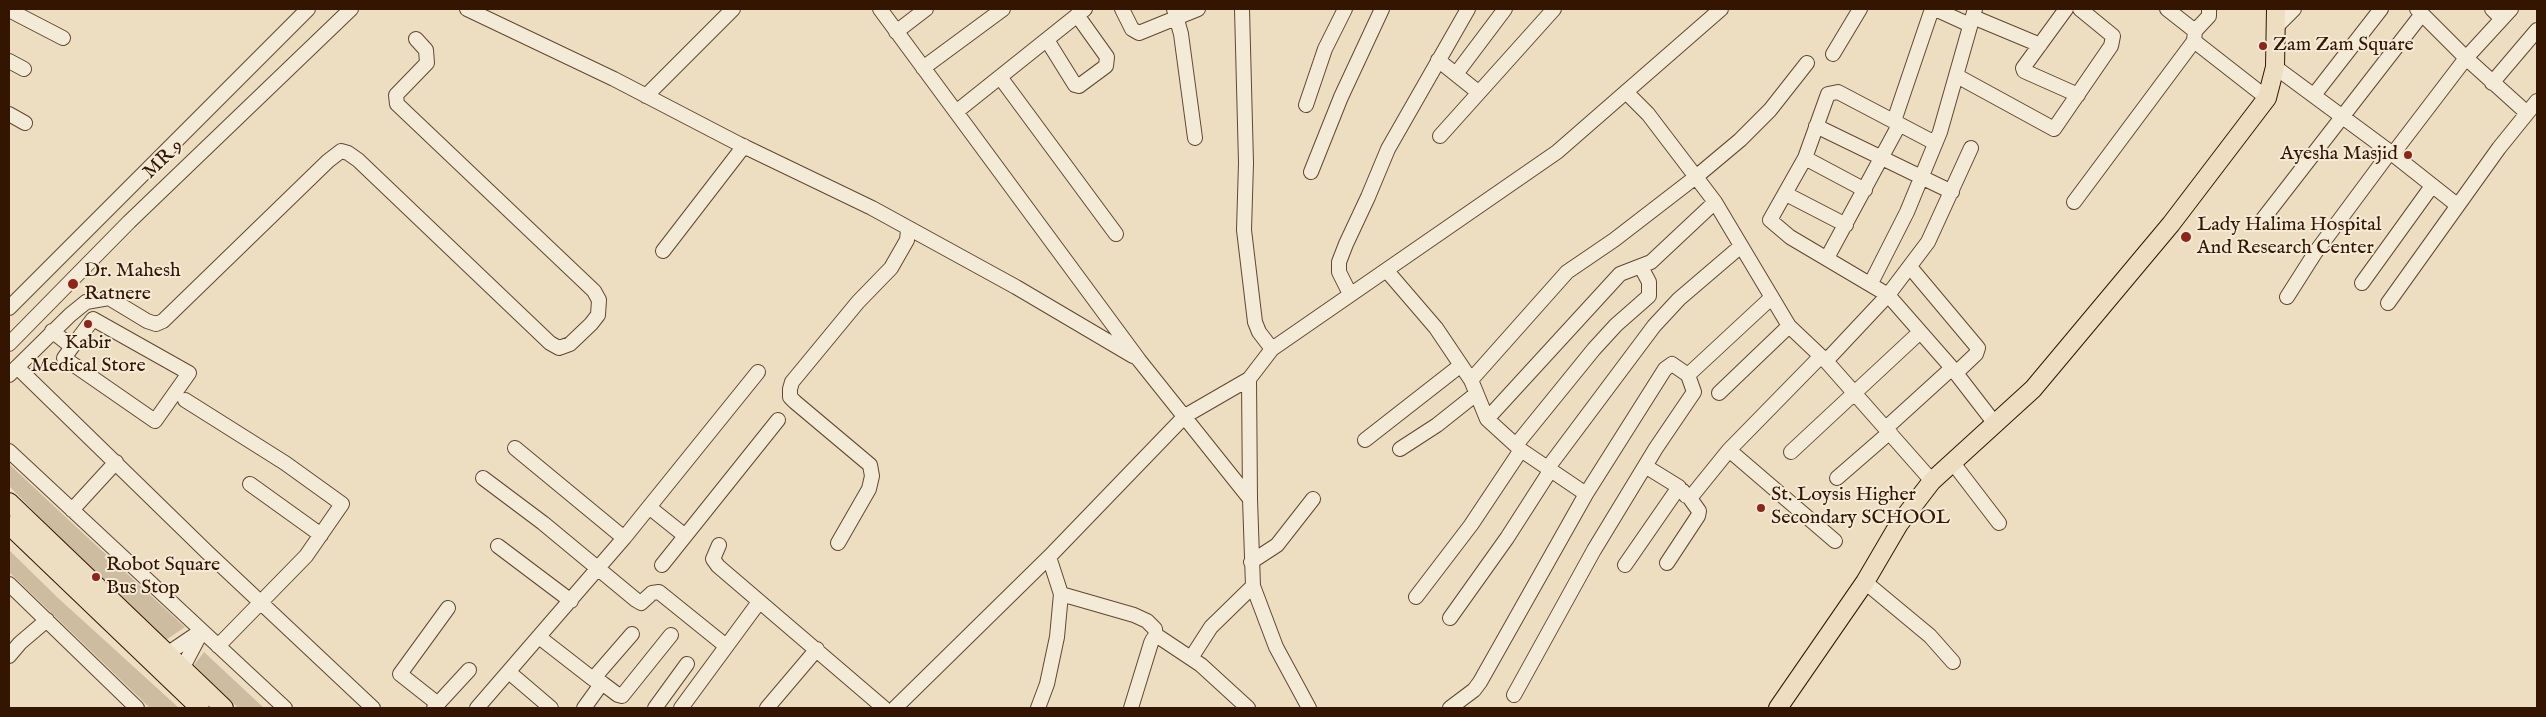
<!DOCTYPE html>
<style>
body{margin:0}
#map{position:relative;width:2546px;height:717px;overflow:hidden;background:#eddec1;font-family:"IM FELL English",serif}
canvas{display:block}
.frame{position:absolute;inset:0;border:10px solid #341501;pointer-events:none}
</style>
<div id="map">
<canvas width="2546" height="717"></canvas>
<div class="frame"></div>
</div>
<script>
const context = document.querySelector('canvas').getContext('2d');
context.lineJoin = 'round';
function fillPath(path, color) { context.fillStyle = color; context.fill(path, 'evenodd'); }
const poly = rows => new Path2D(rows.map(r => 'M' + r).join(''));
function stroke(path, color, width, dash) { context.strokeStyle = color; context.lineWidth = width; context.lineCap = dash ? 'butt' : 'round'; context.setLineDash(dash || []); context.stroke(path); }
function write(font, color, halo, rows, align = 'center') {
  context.font = font + ' "IM FELL English",serif'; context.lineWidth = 4; context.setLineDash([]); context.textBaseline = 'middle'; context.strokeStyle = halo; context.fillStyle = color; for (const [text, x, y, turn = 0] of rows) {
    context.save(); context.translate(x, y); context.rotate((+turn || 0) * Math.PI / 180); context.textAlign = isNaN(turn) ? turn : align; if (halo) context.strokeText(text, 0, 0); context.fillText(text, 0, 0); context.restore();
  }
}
fillPath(poly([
 [9,464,73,524,185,627,163,642,9,486],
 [9,550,57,597,179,708,150,708,9,572],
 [204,652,264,708,238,708,194,665]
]), '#cebca0');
const minor = poly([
 [467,9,614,79,739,144,872,208,1016,287,1133,356],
 [880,9,1139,360,1250,499,1249,379,1272,349,1259,332,1255,322,1244,230,1246,163,1242,9],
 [1122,9,1132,29,1139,33,1198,9],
 [1174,9,1181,34,1195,138],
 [1935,9,1970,25],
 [2066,9,2023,68,2024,71,2078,95],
 [2417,9,2466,58,2527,113],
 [2492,9,2501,18],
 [9,10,63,38],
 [1973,17,2040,45],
 [2277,26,2294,9],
 [2195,31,2209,16,2209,9],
 [896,32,926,9],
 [1047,40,1075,85,1079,86,1106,66,1107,57,1077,15],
 [2194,41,2267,98],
 [1833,54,1860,9],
 [1438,60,1478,92],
 [9,61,24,69],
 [2275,67,2390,152,2457,205],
 [923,68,1003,9],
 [1456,74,1505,9],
 [1957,76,2054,129,2111,46,2113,36,2080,9],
 [1000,77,1116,234],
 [2492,83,2537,30],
 [1627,93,1648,114,1715,202,1789,326,1826,361,1932,481],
 [2314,95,2381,9],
 [646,96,733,9],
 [1306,105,1325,49,1345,9],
 [956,112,1085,9],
 [9,114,25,123],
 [1894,121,1932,9],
 [1816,126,1952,192],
 [1440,136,1554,9],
 [1935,143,1838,92,1828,94,1805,158,1770,220,1790,237,1888,295,1952,368,1996,425],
 [2392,155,2466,58,2511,9],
 [1805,158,1865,190],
 [1311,172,1341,97,1382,9],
 [1786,194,1846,225],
 [2074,202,2194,41,2195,31,2167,9],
 [2263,219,2422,14],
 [663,251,744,146],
 [1827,258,1899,125],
 [1910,267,1978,348,1976,354,1956,373],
 [1387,271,1436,328,1471,380,1487,419,1521,450,1586,494,1480,682,1474,690,1450,708],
 [1871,283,1907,212,1940,132,1975,9],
 [2362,283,2432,186],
 [1350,294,1339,272,1339,262,1346,244,1368,197,1388,149,1468,9],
 [2287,297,2315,253,2390,152],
 [2388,303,2499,148,2537,101],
 [9,308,308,9],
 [52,331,72,347,64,358,155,421,189,373,93,319,72,347],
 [9,344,129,222,351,9],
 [1272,349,1557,152,1721,9],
 [1821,356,1729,450,1835,541],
 [1826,361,1888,295,1928,242,1971,148],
 [17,367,208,553,373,708],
 [9,375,70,315,86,302,109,298,147,321,156,324,163,321,328,161,341,151,348,153,358,160,550,343,559,348,570,344,591,324,598,315,599,300,594,291,397,104,396,95,427,63,426,50,416,39],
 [1471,380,1567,272,1614,240,1697,176,1740,140,1770,110,1807,63],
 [1719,393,1789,326],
 [185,400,285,463,342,504,306,556,218,646],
 [1487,419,1620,274,1651,262,1715,202],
 [1886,428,1952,368],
 [1365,440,1461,365],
 [1516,445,1594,349,1616,325,1649,296,1649,282,1641,267],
 [515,448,624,538],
 [1400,449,1437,425,1476,394],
 [9,451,285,708],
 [1791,452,1920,332],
 [1953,463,1999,523],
 [1547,469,1654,326,1679,299,1741,246],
 [483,478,543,523,636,600,641,603,652,593,659,592,726,646],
 [1837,478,1890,432],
 [250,484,321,535],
 [1683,491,1686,496,1691,497,1729,450],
 [1586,494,1665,369,1672,364,1688,375],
 [1250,499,1253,586,1276,647,1309,708],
 [649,507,684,535],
 [72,510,116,462],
 [838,543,869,489,872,476,870,465,795,402,790,397,790,389,792,382,858,302,891,268,907,240,908,230],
 [719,545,713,559,718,566,884,708],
 [498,546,571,601],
 [1251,562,1277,545,1313,499],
 [1667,563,1698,516,1699,511,1689,497],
 [662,565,778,420],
 [1625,565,1679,487,1645,466],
 [1865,582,1930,636,1953,662],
 [9,584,137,708],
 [1061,594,1134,615,1147,621,1155,629,1156,637],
 [1416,597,1471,525,1521,450],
 [1450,618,1507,538,1550,471],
 [539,637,593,679,602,683,584,708],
 [167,654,201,631],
 [9,656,20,643,47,620],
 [1191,658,1211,627,1253,586],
 [182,669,202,631],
 [510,673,551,708],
 [593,679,632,634],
 [602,683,618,695,622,696,671,635],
 [1514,695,1594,550,1656,448,1694,392,1688,375,1771,298],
 [438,704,400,674,448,608],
 [434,708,469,670],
 [477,708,624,538,758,372],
 [655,708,687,664],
 [681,708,759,602],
 [767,708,817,649],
 [895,708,1049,557],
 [1038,708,1047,684,1057,637,1061,594,1049,557,1185,416,1249,379],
 [1131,708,1151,643,1153,639,1159,637,1201,665,1248,708]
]);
const major = poly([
 [9,502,224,708],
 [9,525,200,708],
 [1778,708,1865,582,1899,524,1932,481,2033,389,2171,224,2267,98,2275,67,2276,9]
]);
stroke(minor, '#624731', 16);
stroke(major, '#341501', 20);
stroke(minor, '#f3ead7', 14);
stroke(major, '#eddec1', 18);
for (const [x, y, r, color] of [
 [2263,46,5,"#8f2418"],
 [2408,155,5,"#8f2418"],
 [2186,237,6,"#8f2418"],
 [73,284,6,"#8f2418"],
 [88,324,5,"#8f2418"],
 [1761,508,5,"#8f2418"],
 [96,577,5,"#8f2418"]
]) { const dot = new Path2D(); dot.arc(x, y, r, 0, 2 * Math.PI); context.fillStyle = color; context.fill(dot); stroke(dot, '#f3ead7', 2); }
write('20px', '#341501', '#f3ead7', [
 ["Zam Zam Square",2273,46],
 ["Ayesha Masjid",2398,155,"right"],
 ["Lady Halima Hospital",2197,226],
 ["And Research Center",2197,249],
 ["Dr. Mahesh",84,272],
 ["Ratnere",84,295],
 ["Kabir",88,344,"center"],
 ["Medical Store",88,367,"center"],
 ["St. Loysis Higher",1771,496],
 ["Secondary SCHOOL",1771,519],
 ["Robot Square",106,566],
 ["Bus Stop",106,589]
], 'left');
write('20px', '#341501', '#f3ead7', [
 ["MR 9",164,160,-44]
]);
</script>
